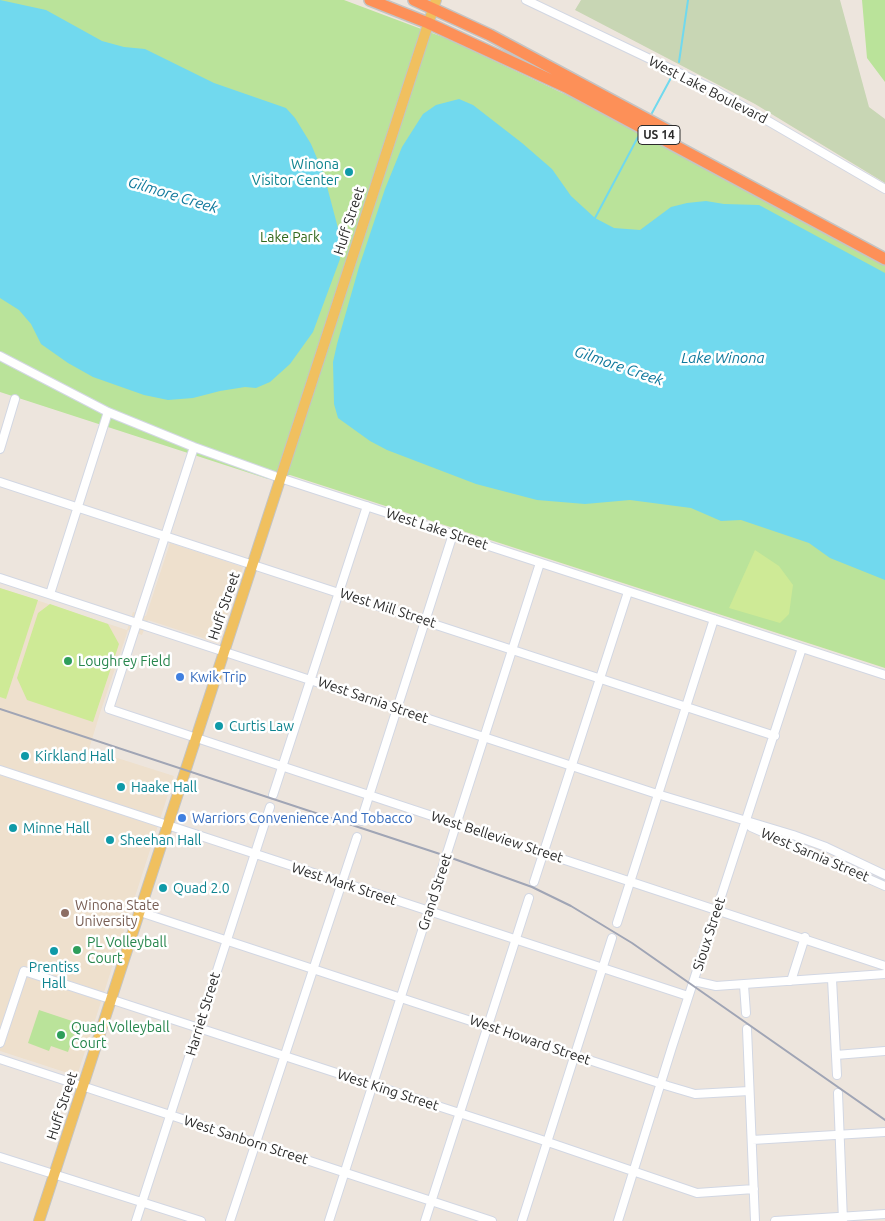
<!DOCTYPE html>
<style>
body{margin:0}
canvas{display:block;background:#ede5dd}
</style>
<canvas width="885" height="1221"></canvas>
<script>
const context = document.querySelector('canvas').getContext('2d');
context.lineJoin = 'round';
function fillPath(path, color) { context.fillStyle = color; context.fill(path, 'evenodd'); }
const poly = rows => new Path2D(rows.map(r => 'M' + r).join(''));
function stroke(path, color, width, dash) { context.strokeStyle = color; context.lineWidth = width; context.lineCap = dash ? 'butt' : 'round'; context.setLineDash(dash || []); context.stroke(path); }
function write(font, color, halo, rows, align = 'center') {
  context.font = font + ' Ubuntu,sans-serif'; context.lineWidth = 5; context.setLineDash([]); context.textBaseline = 'middle'; context.strokeStyle = halo; context.fillStyle = color; for (const [text, x, y, turn = 0] of rows) {
    context.save(); context.translate(x, y); context.rotate((+turn || 0) * Math.PI / 180); context.textAlign = isNaN(turn) ? turn : align; if (halo) context.strokeText(text, 0, 0); context.fillText(text, 0, 0); context.restore();
  }
}
fillPath(poly([
 [170,543,243,567,218,643,148,620,142,635,128,630,101,710,89,749,174,776,77,1076,0,1051,0,588,127,630,133,612,146,616]
]), '#eee0cd');
fillPath(poly([
 [0,0,344,0,448,39,594,108,885,266,885,668,290,475,268,479,0,392],
 [862,0,885,0,885,82,867,58],
 [39,1010,75,1022,77,1025,68,1052,51,1046,49,1051,28,1043]
]), '#bae39a');
fillPath(poly([
 [581,0,840,0,869,107,885,119,885,183,755,104,575,10]
]), '#c8d6b4');
fillPath(poly([
 [755,550,779,566,793,585,789,614,780,623,729,608],
 [0,588,38,600,6,699,0,697],
 [50,604,108,624,119,644,93,722,27,700,17,678,38,613]
]), '#ceea96');
fillPath(poly([
 [0,0,46,10,102,41,124,47,145,49,214,83,286,108,295,118,311,144,324,175,339,232,340,259,313,332,290,364,270,382,256,388,245,387,220,391,193,398,168,400,144,395,93,377,68,363,41,344,31,324,19,310,0,298],
 [459,99,473,105,522,143,552,169,571,196,595,218,614,228,640,230,671,207,687,203,706,201,724,204,759,205,885,273,885,580,830,558,809,543,741,520,721,521,691,508,630,500,585,504,537,500,476,484,387,450,370,441,338,418,334,404,333,362,337,344,359,267,385,189,402,147,423,114,436,105]
]), '#71d9ee');
stroke(poly([
 [679,62,688,0],
 [652,113,672,76],
 [595,218,638,137]
]), '#71d9ee', 2);
const minor = poly([
 [526,0,713,89,885,189],
 [0,356,108,412,194,447,280,478,885,675],
 [194,447,109,709,885,966],
 [0,449,15,399],
 [0,482,775,736],
 [0,578,657,794,793,835,826,847,885,875],
 [50,594,108,412],
 [0,770,688,996],
 [273,795,367,506],
 [361,821,453,534],
 [751,827,885,886],
 [534,882,628,592],
 [140,912,668,1086,695,1094,749,1091],
 [617,923,714,619],
 [832,979,837,1075],
 [694,981,716,986,885,974],
 [791,981,805,937],
 [744,985,746,1013],
 [747,1029,755,1221],
 [0,1043,24,971,539,1139,697,1193,754,1189],
 [836,1055,885,1051],
 [0,1059,492,1221],
 [838,1093,843,1221],
 [752,1140,885,1132],
 [0,1157,201,1221],
 [136,1221,270,807],
 [230,1221,357,837],
 [329,1221,540,563],
 [425,1221,529,898],
 [522,1221,612,938],
 [618,1221,672,1047,802,648],
 [775,1221,885,1214]
]);
const major = poly([
 [39,1221,436,0]
]);
const highway = poly([
 [370,0,428,23,566,87,885,259],
 [414,0,490,35,669,131]
]);
stroke(minor, '#d2d7e3', 10);
stroke(major, '#c4c4c4', 12);
stroke(highway, '#c4c4c4', 14);
stroke(minor, '#fff', 8);
stroke(major, '#f0c05f', 10);
stroke(highway, '#fd9058', 11);
stroke(poly([
 [0,709,446,856,532,887,571,906,632,943,885,1120]
]), '#a0a5b5', 2);
for (const [x, y, r, color] of [
 [349,172,5,"#0f9aa8"],
 [68,661,5,"#2e9e5b"],
 [180,677,5,"#3f7fe0"],
 [219,726,5,"#0f9aa8"],
 [25,756,5,"#0f9aa8"],
 [121,787,5,"#0f9aa8"],
 [182,818,5,"#3f7fe0"],
 [13,828,5,"#0f9aa8"],
 [110,840,5,"#0f9aa8"],
 [163,888,5,"#0f9aa8"],
 [65,913,5,"#8d6e63"],
 [77,950,5,"#2e9e5b"],
 [54,951,5,"#0f9aa8"],
 [61,1035,5,"#2e9e5b"]
]) { const dot = new Path2D(); dot.arc(x, y, r, 0, 2 * Math.PI); context.fillStyle = color; context.fill(dot); stroke(dot, '#fff', 2); }
for (const [x, y, w] of [
 [659,135,42]
]) { const box = new Path2D(); box.roundRect(x - w / 2, y - 9.5, w, 19, 4); context.fillStyle = '#fff'; context.fill(box); stroke(box, '#2b2b2b', 1); }
write('bold 12px', '#2b2b2b', null, [
 ["US 14",659,135]
]);
write('14px', '#2b2b2b', '#fff', [
 ["West Lake Boulevard",708,90,27],
 ["Huff Street",349,221,-72],
 ["West Lake Street",437,529,18],
 ["Huff Street",224,606,-71],
 ["West Mill Street",388,608,18],
 ["West Sarnia Street",373,700,19],
 ["West Belleview Street",497,837,18],
 ["West Sarnia Street",815,855,23],
 ["West Mark Street",344,884,18],
 ["Grand Street",435,892,-72],
 ["Sioux Street",709,934,-72],
 ["Harriet Street",203,1014,-73],
 ["West Howard Street",530,1040,19],
 ["West King Street",388,1090,18],
 ["Huff Street",62,1106,-72],
 ["West Sanborn Street",246,1140,18]
]);
write('14px', '#0d838f', '#fff', [
 ["Winona",339,164,"right"],
 ["Visitor Center",339,180,"right"],
 ["Curtis Law",229,726],
 ["Kirkland Hall",35,756],
 ["Haake Hall",131,787],
 ["Minne Hall",23,828],
 ["Sheehan Hall",120,840],
 ["Quad 2.0",173,888],
 ["Prentiss",54,967,"center"],
 ["Hall",54,983,"center"]
], 'left');
write('14px', '#32681b', '#fff', [
 ["Lake Park",290,237]
]);
write('14px', '#27864d', '#fff', [
 ["Loughrey Field",78,661],
 ["PL Volleyball",87,942],
 ["Court",87,958],
 ["Quad Volleyball",71,1027],
 ["Court",71,1043]
], 'left');
write('14px', '#366cbe', '#fff', [
 ["Kwik Trip",190,677],
 ["Warriors Convenience And Tobacco",192,818]
], 'left');
write('14px', '#785e54', '#fff', [
 ["Winona State",75,905],
 ["University",75,921]
], 'left');
write('italic 15px', '#0e789c', '#fff', [
 ["Gilmore Creek",173,195,17],
 ["Lake Winona",723,358],
 ["Gilmore Creek",619,366,19]
]);
</script>
